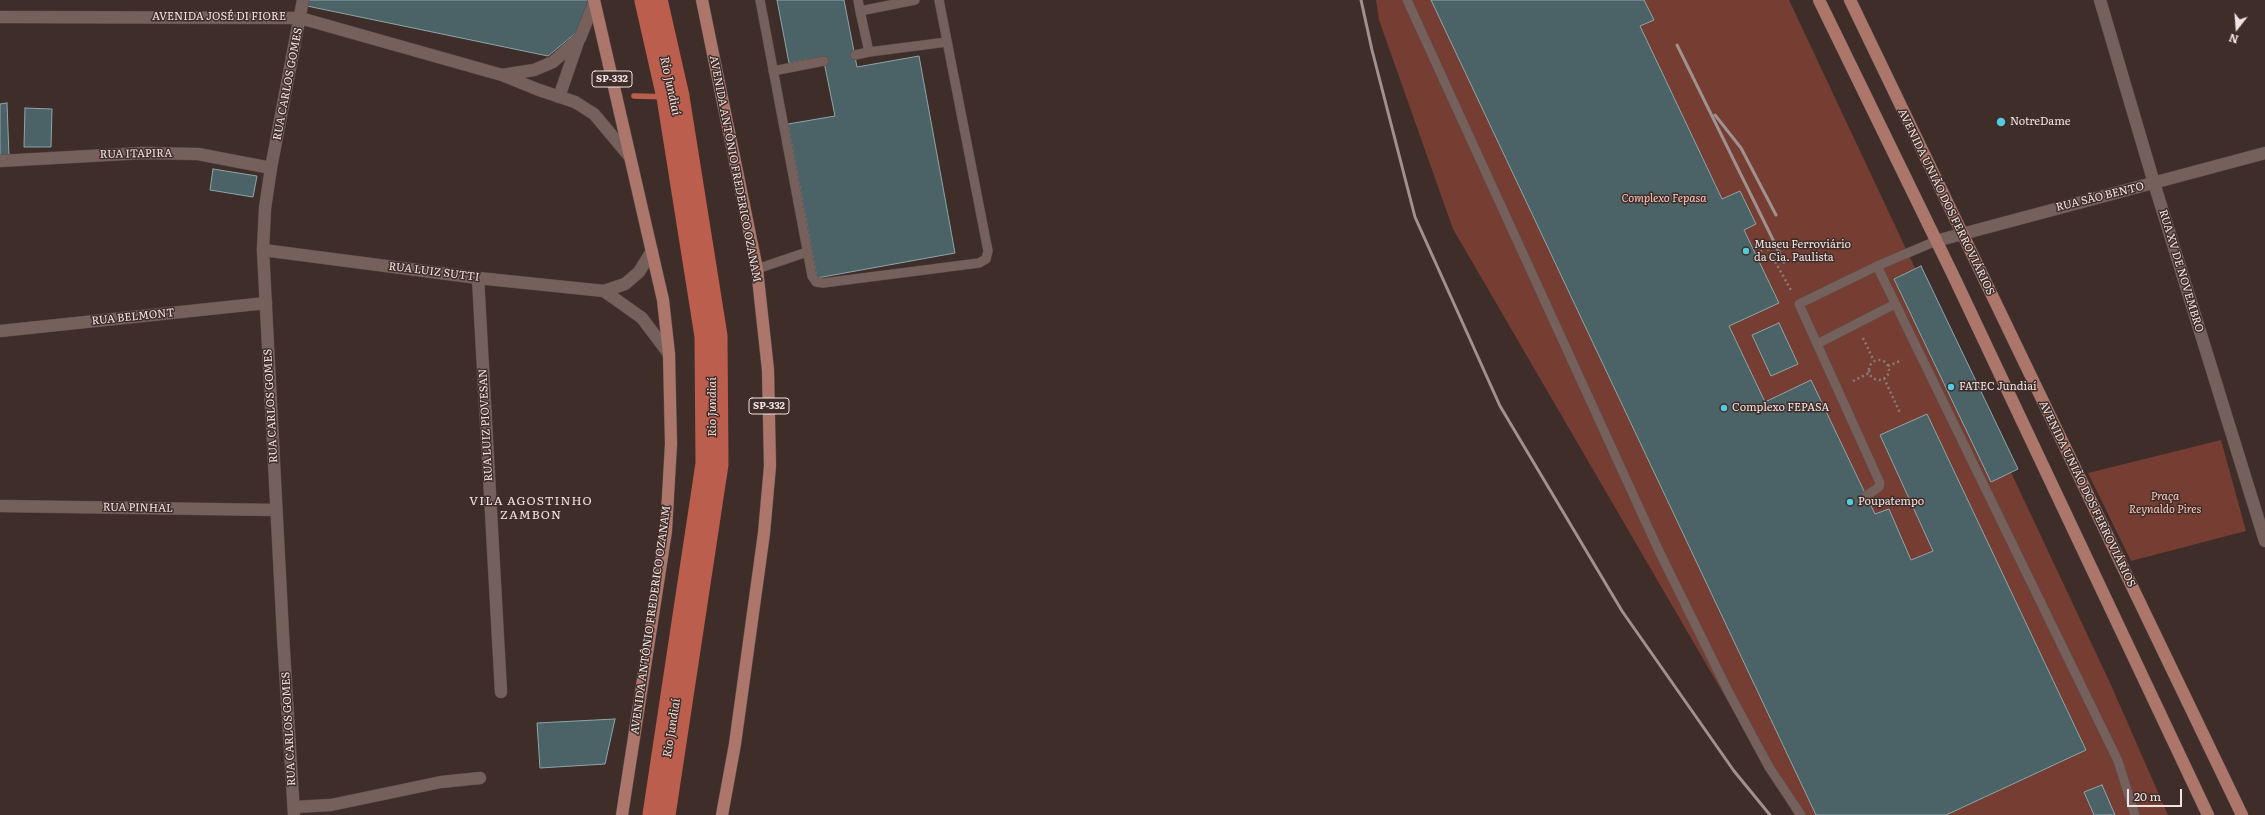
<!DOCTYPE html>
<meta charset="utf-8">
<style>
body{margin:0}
#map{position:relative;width:2265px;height:815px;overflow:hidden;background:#3f2d29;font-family:Literata,serif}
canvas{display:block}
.north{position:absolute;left:2217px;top:8px;width:40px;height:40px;-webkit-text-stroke:3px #3f2d29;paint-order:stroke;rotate:197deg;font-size:11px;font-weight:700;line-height:16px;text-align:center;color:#f1e4e2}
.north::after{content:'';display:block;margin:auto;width:14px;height:18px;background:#f1e4e2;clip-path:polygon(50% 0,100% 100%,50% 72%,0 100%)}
.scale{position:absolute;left:2127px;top:789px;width:55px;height:18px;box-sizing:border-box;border:2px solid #f1e4e2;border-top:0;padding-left:5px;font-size:12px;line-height:14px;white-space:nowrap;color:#f1e4e2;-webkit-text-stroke:3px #3f2d29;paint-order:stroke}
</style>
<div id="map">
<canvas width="2265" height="815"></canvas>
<div class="north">N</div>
<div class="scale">20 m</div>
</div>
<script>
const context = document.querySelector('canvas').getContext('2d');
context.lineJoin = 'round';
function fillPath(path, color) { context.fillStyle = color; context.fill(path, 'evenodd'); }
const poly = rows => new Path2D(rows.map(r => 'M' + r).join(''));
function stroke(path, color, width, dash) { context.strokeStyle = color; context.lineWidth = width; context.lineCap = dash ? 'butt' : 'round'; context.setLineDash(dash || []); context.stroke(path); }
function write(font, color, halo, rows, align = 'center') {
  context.font = font + ' Literata,serif'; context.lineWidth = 3; context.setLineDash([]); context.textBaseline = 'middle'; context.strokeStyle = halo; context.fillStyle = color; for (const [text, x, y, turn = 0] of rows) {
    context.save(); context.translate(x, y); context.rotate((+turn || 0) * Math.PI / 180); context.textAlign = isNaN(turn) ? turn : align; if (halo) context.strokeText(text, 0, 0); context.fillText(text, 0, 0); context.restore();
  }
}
fillPath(poly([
 [1376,0,1789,0,2111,685,2168,815,1794,815,1453,229,1379,20],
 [2221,440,2246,531,2131,561,2088,473]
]), '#763d33');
stroke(poly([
 [634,96,673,97]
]), '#bc5e4d', 5.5);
stroke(poly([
 [651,0,673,97,711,336,712,464,659,815]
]), '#bc5e4d', 33);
const building = poly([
 [308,0,588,0,589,2,576,33,548,56,307,6,308,0],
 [777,0,844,0,857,67,919,56,955,253,817,278,788,124,835,116,823,57,789,63,777,0],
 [1431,0,1644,0,1654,20,1640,26,1722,199,1740,191,1756,224,1744,230,1779,303,1729,326,1765,402,1811,380,1875,514,1889,509,1911,560,1933,551,1880,435,1927,414,2086,750,1946,815,1816,815,1431,0],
 [7,103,9,157,0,157,0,104,7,103],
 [25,108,52,109,51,147,24,147,25,108],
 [213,169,257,176,253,197,210,190,213,169],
 [1921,266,2018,469,1991,482,1894,279,1921,266],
 [1779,323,1798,364,1771,376,1752,335,1779,323],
 [615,719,605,764,540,768,537,723,615,719],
 [2102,785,2115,815,2094,815,2084,792,2102,785]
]);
fillPath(building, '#4b6266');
stroke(building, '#8da6aa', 1);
const lane = poly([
 [760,0,812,276,816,282,823,283,979,263,986,259,988,251,939,0],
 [858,0,860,11,915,0],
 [1407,0,1658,549,1728,691,1769,767,1801,815],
 [869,52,947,42],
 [855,55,869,52,860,11],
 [773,71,824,61],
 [1877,266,2118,761,2135,815],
 [757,269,807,252],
 [1817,344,1895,304],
 [1866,496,1879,487,1880,483,1799,304,1877,266,1936,241]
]);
const street = poly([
 [2100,0,2154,183,2265,541],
 [0,161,143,153,198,154,271,168],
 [263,250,478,278,604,291,625,284,639,272,652,251],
 [478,278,501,692],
 [604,291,642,318,669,354],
 [0,331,266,303],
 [0,506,276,510],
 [294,807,331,805,441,782,480,778]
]);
const secondary = poly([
 [0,17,300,18,502,75,539,90,575,102,594,114,630,157],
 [502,75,534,70,553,62,580,38,594,3],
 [559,97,579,39],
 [1936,241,2265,153],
 [294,815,283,635,263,250,265,208,271,168,303,0]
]);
const primary = poly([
 [594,0,663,300,669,354,671,444,666,531,622,815],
 [702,0,757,269,768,370,770,466,764,533,735,744,722,815],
 [1819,0,1953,275,2208,815],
 [1850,0,2242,815]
]);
stroke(lane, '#5a4b48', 10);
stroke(street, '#5a4b48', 13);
stroke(secondary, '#5a4b48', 13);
stroke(primary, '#5a4b48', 13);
stroke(poly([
 [1756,254,1767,247,1792,292],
 [1863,338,1874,361],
 '1869 370a10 10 0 1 1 20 0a10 10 0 1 1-20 0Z',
 [1888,366,1902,360],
 [1884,378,1900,413],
 [1853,381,1869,373]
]), '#8b7b78', 2.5, [2, 3]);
stroke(lane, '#75605c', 9);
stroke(street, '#75605c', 12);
stroke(secondary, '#75605c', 12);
stroke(primary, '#ac766b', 12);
stroke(poly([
 [1361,0,1372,50,1415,217,1500,406,1622,611,1734,771,1770,815],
 [1677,45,1784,262],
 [1715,115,1741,148,1776,215]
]), '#a0918e', 3);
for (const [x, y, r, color] of [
 [2001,122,5,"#54cade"],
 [1746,251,4,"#54cade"],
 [1951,387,4,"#54cade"],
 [1724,408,4,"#54cade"],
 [1850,502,4,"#54cade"]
]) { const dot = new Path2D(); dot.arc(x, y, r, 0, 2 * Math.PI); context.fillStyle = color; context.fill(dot); stroke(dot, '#3f2d29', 1.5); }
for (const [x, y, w] of [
 [612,79,40],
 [769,406,40]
]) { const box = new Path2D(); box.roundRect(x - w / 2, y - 8, w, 16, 3); context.fillStyle = '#3f2d29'; context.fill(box); stroke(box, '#f1e4e2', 1); }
write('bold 10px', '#f1e4e2', null, [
 ["SP-332",612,79],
 ["SP-332",769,406]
]);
write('11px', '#f1e4e2', '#3f2d29', [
 ["AVENIDA JOSÉ DI FIORE",219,17],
 ["RUA CARLOS GOMES",288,84,-79],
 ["RUA ITAPIRA",136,154,-1],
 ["AVENIDA ANTÔNIO FREDERICO OZANAM",735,169,79],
 ["RUA SÃO BENTO",2100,197,-14],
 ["AVENIDA UNIÃO DOS FERROVIÁRIOS",1946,202,64],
 ["RUA XV DE NOVEMBRO",2181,271,73],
 ["RUA LUIZ SUTTI",434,272,7],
 ["RUA BELMONT",133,317,-6],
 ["RUA CARLOS GOMES",271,406,-93],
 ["RUA LUIZ PIOVESAN",486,425,-93],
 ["AVENIDA UNIÃO DOS FERROVIÁRIOS",2087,494,64],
 ["RUA PINHAL",138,508,1],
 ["AVENIDA ANTÔNIO FREDERICO OZANAM",651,620,-82],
 ["RUA CARLOS GOMES",289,729,-93]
]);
write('11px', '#f1e4e2', '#3f2d29', [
 ["NotreDame",2010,122],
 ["Museu Ferroviário",1754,245],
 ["da Cia. Paulista",1754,258],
 ["FATEC Jundiaí",1959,387],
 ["Complexo FEPASA",1732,408],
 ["Poupatempo",1858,502]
], 'left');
write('italic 11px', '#fcc8bd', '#3f2d29', [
 ["Complexo Fepasa",1664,199],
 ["Praça",2165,497],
 ["Reynaldo Pires",2165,510]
]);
write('italic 12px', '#f4d9d3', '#3f2d29', [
 ["Rio Jundiaí",670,86,78],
 ["Rio Jundiaí",712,407,-90],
 ["Rio Jundiaí",672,728,-81]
]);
context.letterSpacing = '1px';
write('12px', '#f1e4e2', '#3f2d29', [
 ["VILA AGOSTINHO",531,501],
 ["ZAMBON",531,515]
]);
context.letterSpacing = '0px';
</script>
